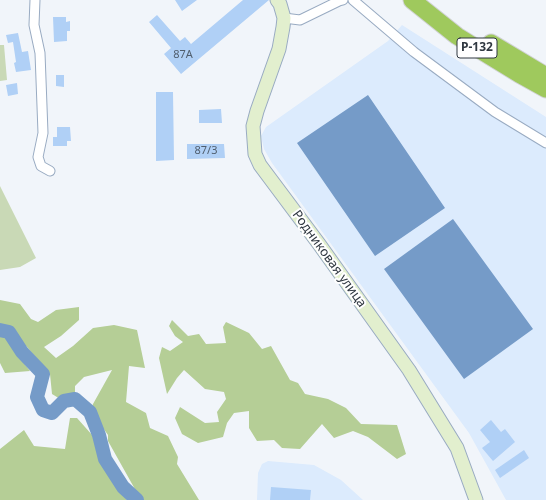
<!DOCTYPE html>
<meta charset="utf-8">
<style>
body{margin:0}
canvas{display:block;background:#f1f5fa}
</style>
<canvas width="546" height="500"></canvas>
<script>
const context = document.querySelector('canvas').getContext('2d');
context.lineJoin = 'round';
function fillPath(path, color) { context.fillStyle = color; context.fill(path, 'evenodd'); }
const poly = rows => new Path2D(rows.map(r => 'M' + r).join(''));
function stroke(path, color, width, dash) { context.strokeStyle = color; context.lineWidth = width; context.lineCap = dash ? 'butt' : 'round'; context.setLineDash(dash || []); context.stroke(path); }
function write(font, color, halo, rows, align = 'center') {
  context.font = font + ' "Noto Sans",sans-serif'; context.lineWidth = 4; context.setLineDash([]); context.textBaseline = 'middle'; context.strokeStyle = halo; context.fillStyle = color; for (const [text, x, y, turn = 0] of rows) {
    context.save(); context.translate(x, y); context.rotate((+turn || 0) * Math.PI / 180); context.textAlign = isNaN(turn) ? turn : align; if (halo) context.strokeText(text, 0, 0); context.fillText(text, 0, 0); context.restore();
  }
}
fillPath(poly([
 [402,25,546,117,546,500,506,500,469,433,272,163,264,149,261,136,266,127,388,41],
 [268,461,314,465,341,480,363,500,257,500,258,473,262,464]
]), '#dcebfd');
fillPath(poly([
 [0,45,4,45,7,80,0,81],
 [0,186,36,258,20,267,0,270]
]), '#c9d9b6');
fillPath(poly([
 [0,300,20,304,31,319,38,322,56,310,79,307,79,320,61,336,44,347,56,358,73,346,93,328,114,325,137,330,145,368,129,366,126,402,146,413,150,428,168,436,178,457,177,464,199,500,143,500,136,491,108,441,108,435,91,411,93,404,112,370,84,377,75,386,75,395,73,400,65,402,52,394,50,374,15,333,0,327],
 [172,320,188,336,199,334,206,344,226,343,223,327,226,322,249,333,262,349,271,346,290,380,298,383,305,394,328,399,346,408,361,424,397,425,406,454,397,459,368,437,353,431,334,438,322,424,300,449,282,448,274,440,257,441,249,428,249,411,234,413,227,423,223,437,198,443,182,434,175,418,180,407,205,423,219,422,217,412,226,399,224,392,205,389,184,370,177,378,167,394,159,358,162,347,170,351,183,342,175,336,169,326],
 [0,334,7,335,15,352,30,371,5,373,0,363],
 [70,418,77,418,93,436,97,453,113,483,127,500,0,500,0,449,24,430,34,446,65,449]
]), '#b5ce96');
fillPath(poly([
 [368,95,445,208,375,256,297,143],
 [453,219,533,329,464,379,384,269]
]), '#759bc8');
stroke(poly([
 [0,330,9,332,22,352,43,374,37,397,43,410,52,413,64,401,75,399,90,412,99,435,105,459,123,487,137,500]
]), '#759bc8', 14);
fillPath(poly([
 [175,0,197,0,182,11],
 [243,0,269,0,181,74,164,54,171,48,149,22,157,15,180,41,185,37,191,44],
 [53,17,66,17,66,22,70,21,70,31,67,31,67,41,54,42],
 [18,33,22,52,28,51,31,70,16,72,14,63,16,62,13,42,8,43,6,35],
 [56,75,64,75,64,87,56,86],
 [17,83,18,94,8,96,6,85],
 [156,92,173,92,174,160,156,161],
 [221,109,222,123,199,123,199,110],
 [57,127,70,127,71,141,67,141,67,146,53,146,53,137,57,137],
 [187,144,224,144,225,158,187,159],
 [491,420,501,432,505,429,515,442,493,461,482,448,490,442,480,430],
 [524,450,529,458,500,478,495,470],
 [271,487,311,490,310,500,270,500]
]), '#b0d0f6');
const street = poly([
 [35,0,34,25,40,53,43,133,38,157,41,166,50,171],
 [353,0,414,52,495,112,546,143],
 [284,18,300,20,339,1,343,0]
]);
const secondary = poly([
 [277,0,280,4,284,18,283,27,279,49,257,111,253,126,255,154,260,165,319,244,409,370,457,448,476,500]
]);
const highway = poly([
 [412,0,457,36,519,74,546,89],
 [491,43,546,76]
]);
stroke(street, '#99abc2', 11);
stroke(secondary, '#99abc2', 15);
stroke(highway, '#d1d3d5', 19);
stroke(street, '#fff', 9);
stroke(secondary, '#e2efce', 13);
stroke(highway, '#9fc95d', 17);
write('11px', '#505e6e', null, [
 ["87А",183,55],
 ["87/3",206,151]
]);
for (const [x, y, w] of [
 [477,48,40]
]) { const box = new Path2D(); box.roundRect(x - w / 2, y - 10, w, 20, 3); context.fillStyle = '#fff'; context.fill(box); stroke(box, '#303841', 1); }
write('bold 12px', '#303841', null, [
 ["Р-132",477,48]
]);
write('13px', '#303841', '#fff', [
 ["Родниковая улица",329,259,54]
]);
</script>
